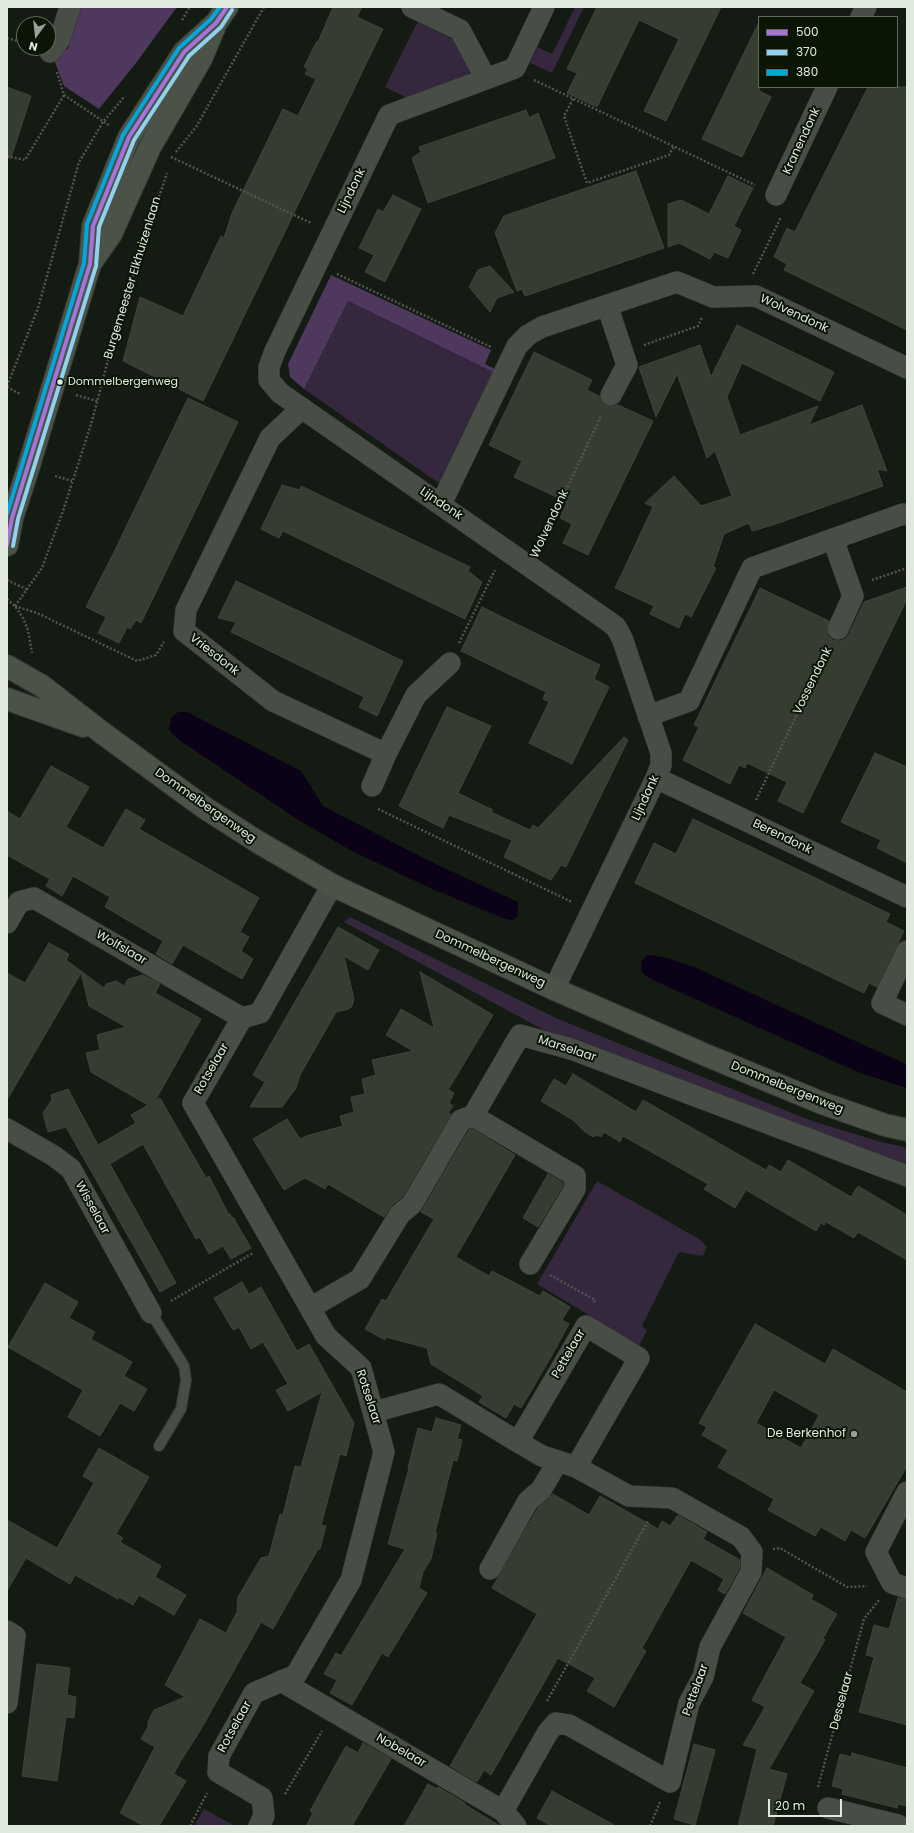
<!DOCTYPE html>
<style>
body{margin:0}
#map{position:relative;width:914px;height:1833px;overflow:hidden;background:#141b12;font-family:Poppins,sans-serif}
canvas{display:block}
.frame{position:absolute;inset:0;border:8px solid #e0e9dd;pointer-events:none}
.legend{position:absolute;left:758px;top:16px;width:140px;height:72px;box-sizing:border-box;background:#0a1506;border:1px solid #606a5c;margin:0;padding:5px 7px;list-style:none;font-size:12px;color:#e0e9dd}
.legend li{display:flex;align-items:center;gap:8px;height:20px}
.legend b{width:20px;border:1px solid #606a5c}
.north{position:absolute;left:16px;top:16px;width:40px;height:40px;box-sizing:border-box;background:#0a1506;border:1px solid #606a5c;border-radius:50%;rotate:195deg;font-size:11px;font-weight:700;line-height:16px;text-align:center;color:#e0e9dd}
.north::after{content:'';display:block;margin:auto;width:14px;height:18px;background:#99a196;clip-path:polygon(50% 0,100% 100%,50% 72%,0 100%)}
.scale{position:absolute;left:768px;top:1799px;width:74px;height:18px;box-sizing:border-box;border:2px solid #e0e9dd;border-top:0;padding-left:5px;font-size:12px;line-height:14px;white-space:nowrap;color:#e0e9dd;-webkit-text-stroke:3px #0a1506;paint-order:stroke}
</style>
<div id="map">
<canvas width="914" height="1833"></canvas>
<div class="frame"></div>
<ul class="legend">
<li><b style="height:5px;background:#a473dc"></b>500</li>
<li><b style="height:5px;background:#90d2ee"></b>370</li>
<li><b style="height:5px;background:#00a6de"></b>380</li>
</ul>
<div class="north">N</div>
<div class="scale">20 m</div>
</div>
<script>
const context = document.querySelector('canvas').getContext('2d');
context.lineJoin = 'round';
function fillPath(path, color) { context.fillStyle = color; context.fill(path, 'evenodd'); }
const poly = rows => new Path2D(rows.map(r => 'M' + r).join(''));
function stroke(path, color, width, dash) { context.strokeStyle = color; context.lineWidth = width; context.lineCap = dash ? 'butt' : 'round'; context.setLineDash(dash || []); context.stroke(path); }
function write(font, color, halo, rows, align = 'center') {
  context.font = font + ' Poppins,sans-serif'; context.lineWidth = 4; context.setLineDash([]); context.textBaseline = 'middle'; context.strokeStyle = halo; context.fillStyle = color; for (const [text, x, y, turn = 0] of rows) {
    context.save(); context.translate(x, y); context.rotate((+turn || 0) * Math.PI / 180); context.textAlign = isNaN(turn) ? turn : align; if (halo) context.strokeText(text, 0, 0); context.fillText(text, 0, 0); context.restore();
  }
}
fillPath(poly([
 [575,7,584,7,552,73,530,63,537,47,552,54],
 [418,21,454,40,469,68,469,73,464,78,407,98,385,87],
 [348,301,493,372,440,484,304,389],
 [350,917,558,1019,812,1121,878,1141,907,1148,907,1167,555,1036,344,922],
 [597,1181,701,1240,707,1247,703,1256,679,1252,642,1326,647,1330,638,1348,618,1337,592,1317,537,1284],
 [204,1809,233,1825,232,1826,194,1826]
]), '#34273e');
fillPath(poly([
 [81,7,177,7,136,63,99,109,64,86,53,57,58,46,68,49],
 [331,275,491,350,485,364,495,369,493,372,348,301,304,389,290,377,288,364]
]), '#4e385d');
fillPath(poly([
 [178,712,187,712,301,771,323,806,427,860,518,902,518,916,513,920,505,919,430,888,352,851,300,821,179,740,169,730,171,718],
 [647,955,664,957,694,967,899,1061,907,1065,907,1088,860,1073,655,981,646,976,641,971,642,961]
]), '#0c0217');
const building = poly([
 [333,7,362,7,357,17,383,29,203,401,123,361,140,297,183,316,221,236,224,238,232,213,283,109,298,116,316,79,305,74,308,69,304,67,317,41,318,42,333,7],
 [597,7,721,7,666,121,644,111,679,39,639,20,597,107,567,93,577,73,567,69,597,7],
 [759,22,759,91,771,97,742,157,702,139,759,22],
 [7,87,31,96,11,158,7,158,7,87],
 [868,87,907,87,907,330,784,270,787,264,774,257,787,228,795,232,868,87],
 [526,110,529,118,538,113,555,158,428,203,412,158,421,152,419,147,526,110],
 [636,171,664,248,525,296,522,289,517,291,495,233,504,216,636,171],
 [728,176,753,188,734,226,741,230,728,258,714,252,710,259,679,243,668,247,668,204,681,200,709,214,728,176],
 [393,195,421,209,385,282,365,272,374,255,359,248,378,209,383,212,393,195],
 [490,266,514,292,497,298,490,312,469,287,478,270,490,266],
 [737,325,834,372,820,401,742,363,727,397,740,435,818,406,809,425,862,405,887,471,877,469,883,486,773,525,752,531,749,523,724,534,713,567,716,568,691,617,685,614,679,628,650,614,654,606,615,588,653,507,645,503,674,476,701,506,732,496,715,451,707,458,677,374,656,417,639,367,700,345,711,377,737,325],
 [534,352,592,380,587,390,599,396,605,405,612,407,618,405,653,421,588,555,563,543,572,524,560,518,567,502,514,477,522,461,489,445,534,352],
 [188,398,238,422,141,623,136,620,130,629,127,627,119,643,98,633,106,617,86,607,116,548,188,398],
 [282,485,300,490,301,486,470,567,468,571,482,582,465,619,283,531,279,538,261,529,282,485],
 [236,581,403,661,377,716,359,707,364,697,231,632,236,622,218,618,236,581],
 [907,587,907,599,803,813,778,801,787,782,747,763,745,768,739,765,730,784,683,760,699,727,694,725,760,588,829,621,826,630,828,636,833,640,839,641,845,639,849,634,864,602,907,587],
 [482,607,600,665,594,679,609,687,572,764,529,743,549,702,543,699,546,692,461,651,482,607],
 [447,707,491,726,458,793,493,810,491,812,530,830,533,825,538,828,624,737,628,740,566,867,561,865,551,880,504,857,512,840,449,815,443,828,399,806,447,707],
 [875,753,907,767,907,863,877,848,881,840,841,822,875,753],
 [51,766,89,787,66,827,103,848,126,809,145,820,139,829,259,898,240,932,249,937,241,951,253,959,242,979,183,945,172,964,156,954,163,941,105,907,110,897,73,876,62,896,46,886,50,879,7,855,7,811,20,819,51,766],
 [693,819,890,914,886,922,904,931,877,987,869,983,864,993,635,883,654,843,676,854,693,819],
 [338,927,379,950,368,970,344,956,354,999,352,1006,349,1009,336,1012,300,1075,296,1088,282,1107,250,1107,265,1082,253,1075,338,927],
 [49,943,69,954,66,960,104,988,106,984,116,981,124,986,128,979,143,975,160,984,155,993,201,1019,155,1101,160,1098,206,1178,209,1176,229,1215,230,1214,232,1218,233,1217,251,1248,231,1259,223,1246,209,1254,200,1237,196,1239,143,1144,110,1164,176,1283,160,1292,66,1127,48,1132,43,1113,52,1100,51,1095,68,1089,98,1145,136,1123,131,1115,148,1105,91,1072,86,1053,100,1050,97,1035,126,1027,89,1006,81,973,7,1100,7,973,25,983,49,943],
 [420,972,493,1015,448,1090,454,1093,449,1103,453,1106,448,1113,451,1114,403,1196,392,1205,384,1217,328,1184,325,1189,305,1178,284,1190,253,1139,287,1119,300,1139,306,1136,343,1126,340,1116,354,1112,351,1097,365,1094,362,1079,376,1075,372,1060,413,1051,386,1035,401,1009,434,1028,420,972],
 [573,1074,636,1112,643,1100,766,1170,769,1165,781,1172,788,1160,851,1197,858,1186,907,1215,907,1260,858,1232,854,1238,826,1222,824,1225,821,1223,816,1231,746,1190,735,1208,704,1189,708,1184,623,1136,620,1142,604,1132,601,1137,597,1135,593,1137,585,1132,573,1120,541,1101,554,1079,566,1086,573,1074],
 [472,1129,515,1155,456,1257,489,1276,492,1271,540,1296,543,1291,570,1307,562,1320,569,1324,551,1357,521,1408,514,1404,506,1418,479,1402,483,1396,431,1364,427,1348,386,1337,385,1340,365,1329,382,1299,386,1301,434,1219,421,1212,469,1130,472,1129],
 [548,1174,563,1183,563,1186,538,1227,523,1218,548,1174],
 [242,1282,249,1294,261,1287,297,1351,309,1344,354,1423,346,1456,340,1454,327,1503,321,1525,326,1526,320,1549,318,1549,273,1629,261,1622,200,1731,180,1762,174,1774,186,1781,159,1826,144,1826,120,1813,155,1747,141,1739,148,1727,148,1722,154,1710,185,1697,165,1685,200,1619,226,1633,237,1612,238,1597,261,1558,269,1556,280,1514,283,1515,295,1466,301,1467,322,1392,288,1411,276,1390,288,1384,263,1342,251,1349,239,1327,233,1330,214,1298,242,1282],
 [45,1283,78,1302,69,1318,95,1332,91,1339,132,1362,124,1376,147,1389,134,1411,120,1403,100,1436,68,1417,83,1390,8,1347,45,1283],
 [755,1324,825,1364,833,1349,907,1392,907,1466,865,1538,851,1530,845,1541,821,1527,815,1536,768,1510,774,1499,718,1467,728,1450,702,1435,707,1427,699,1423,755,1324],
 [774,1390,819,1415,801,1448,756,1423,774,1390],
 [436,1418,461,1425,457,1439,462,1440,457,1461,453,1460,435,1533,437,1533,431,1559,423,1572,419,1588,427,1593,388,1657,382,1653,352,1705,330,1693,337,1680,324,1674,336,1653,341,1656,405,1549,388,1544,409,1468,408,1468,418,1428,432,1432,436,1418],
 [99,1448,149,1477,116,1534,123,1538,120,1542,161,1566,155,1577,186,1595,174,1615,139,1595,133,1605,119,1597,118,1599,75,1575,70,1584,26,1558,7,1591,7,1520,57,1548,94,1483,83,1476,99,1448],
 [553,1494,589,1515,600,1496,658,1529,662,1521,670,1526,678,1515,707,1532,703,1539,740,1560,739,1569,725,1594,718,1590,724,1579,691,1560,642,1648,646,1651,614,1707,587,1691,595,1678,558,1658,491,1775,484,1770,477,1782,450,1766,537,1614,492,1588,538,1508,553,1494],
 [767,1568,813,1595,811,1599,837,1614,823,1638,825,1640,800,1683,814,1691,769,1769,787,1774,773,1826,738,1826,757,1749,743,1745,765,1707,752,1700,786,1637,743,1613,767,1568],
 [898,1598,907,1600,907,1725,859,1712,874,1657,866,1655,874,1625,889,1629,898,1598],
 [37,1664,70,1668,67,1695,76,1697,74,1718,66,1717,57,1781,22,1776,37,1664],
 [363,1743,391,1759,352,1826,306,1826,313,1813,310,1811,346,1746,358,1753,363,1743],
 [694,1744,715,1750,695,1825,674,1819,694,1744],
 [852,1753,907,1768,907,1806,898,1804,897,1808,842,1794,843,1789,832,1786,840,1754,851,1757,852,1753],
 [428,1784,437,1789,438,1787,465,1803,464,1804,500,1826,404,1826,428,1784],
 [552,1791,616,1826,551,1826,537,1818,552,1791]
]);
fillPath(building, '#353d31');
stroke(building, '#3e443c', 1);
const lane = poly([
 [151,1313,184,1366,186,1380,181,1409,159,1446]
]);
const street = poly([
 [412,7,460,30,486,79,389,115,275,351,269,367,269,380,280,393,605,619,616,627,622,638,661,753,661,765,656,778,554,989],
 [861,17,866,7],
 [50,52,60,39,70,7],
 [486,79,515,68,544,7],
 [776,195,827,87],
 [607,305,627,365,611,395],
 [302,408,270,438,186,610,184,631,273,701,386,754,416,695,450,663],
 [441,504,517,346,528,335,542,327,677,282,713,297,756,296,907,368],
 [833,539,853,596,838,629],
 [648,716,689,701,752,568,903,514,907,515],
 [656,778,907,897],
 [372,786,386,754],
 [7,923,19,902,34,898,242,1018],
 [907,951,882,1003,907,1015],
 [7,1129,54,1156,71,1169,151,1313],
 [530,1264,575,1189,575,1176,473,1116,520,1035,571,1049,907,1176],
 [310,1308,360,1279,400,1214,412,1204,461,1120,473,1116],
 [374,1412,439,1394,518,1442,586,1326,639,1358,576,1467],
 [518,1442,542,1456,558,1461],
 [907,1492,876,1552,892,1583,907,1588],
 [490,1569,528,1501,541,1490,558,1461,576,1467,629,1496,672,1498,741,1537,752,1552,751,1572,710,1647,703,1677,689,1703,670,1782,569,1725,556,1723,548,1732,503,1811],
 [7,1631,15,1636,7,1703],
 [281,1681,503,1811,516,1826],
 [828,1808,898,1825],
 [259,1826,264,1816,262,1798,218,1772,219,1756,254,1693,296,1675,351,1580,384,1452,361,1368,326,1336,193,1103,242,1018,260,1013,332,885]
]);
const secondary = poly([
 [90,264,111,234,150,147,201,59,214,28],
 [7,545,12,518,27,472,90,264,93,226,129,137,184,52,216,23,227,7],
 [7,666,42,686,101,732,205,808,258,842,332,885,554,989,708,1056,822,1103,885,1125,907,1130],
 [7,699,83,726]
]);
stroke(lane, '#313630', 12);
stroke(street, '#313630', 22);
stroke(secondary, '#313630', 24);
stroke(poly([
 [182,20,190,7],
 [7,38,24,43],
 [57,72,64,95,110,126],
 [534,80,755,185],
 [573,99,564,116,587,183,669,155,674,146],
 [176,152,196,127,264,7],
 [7,156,25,160,64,95],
 [171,157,311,223],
 [337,274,491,347],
 [753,274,781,217],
 [644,345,698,326,702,317],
 [7,386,38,308,79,162,103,122,125,96],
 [7,387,20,394],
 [76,395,97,401],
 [55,476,72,481],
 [540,545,601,416],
 [7,580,28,590],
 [872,580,907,568],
 [7,599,15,606,23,618,28,630,32,653],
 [15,606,42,568,63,511,92,421,119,318,167,173],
 [15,606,37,613,137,661,156,655,164,642],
 [459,643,495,570],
 [756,800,828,649],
 [378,809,572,902],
 [550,1275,595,1300,594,1304],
 [171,1301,253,1253],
 [773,1549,780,1548,847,1587,867,1586],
 [547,1701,648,1521],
 [818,1787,864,1619,879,1600],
 [285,1794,322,1731],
 [190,1826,207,1793],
 [650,1826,660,1802]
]), '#50554e', 2.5, [2, 2]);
stroke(lane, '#484d46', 10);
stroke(street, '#484d46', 21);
stroke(secondary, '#4b5348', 22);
stroke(poly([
 [7,545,12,518,90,264,93,226,129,137,184,52,216,23,227,7]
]), '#a473dc', 4);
stroke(poly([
 [13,546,18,519,96,266,99,227,134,140,189,56,221,27,232,10]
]), '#90d2ee', 4);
stroke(poly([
 [7,514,84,263,87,224,123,135,179,48,211,19,220,7]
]), '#00a6de', 4);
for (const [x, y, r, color] of [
 [60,382,3.5,"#e0e9dd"],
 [854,1434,4,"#99a196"]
]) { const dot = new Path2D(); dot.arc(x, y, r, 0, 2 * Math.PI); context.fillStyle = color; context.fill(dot); stroke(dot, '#0a1506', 1.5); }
write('11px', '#e0e9dd', '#0a1506', [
 ["Dommelbergenweg",68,382]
], 'left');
write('12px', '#e0e9dd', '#0a1506', [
 ["Kranendonk",802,141,-65],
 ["Lijndonk",352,191,-64],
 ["Burgemeester Elkhuizenlaan",133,278,-73],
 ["Wolvendonk",794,314,25],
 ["Lijndonk",441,504,34],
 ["Wolvendonk",550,524,-65],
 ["Vriesdonk",214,655,38],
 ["Vossendonk",813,681,-64],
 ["Lijndonk",646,798,-65],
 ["Dommelbergenweg",205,806,35],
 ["Berendonk",782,837,26],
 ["Wolfslaar",121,948,30],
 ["Dommelbergenweg",490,959,25],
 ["Marselaar",567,1049,18],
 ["Rotselaar",212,1069,-60],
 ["Dommelbergenweg",787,1088,22],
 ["Wisselaar",92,1208,61],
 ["Pettelaar",569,1354,-60],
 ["Rotselaar",368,1397,72],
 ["Pettelaar",696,1690,-70],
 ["Desselaar",842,1701,-75],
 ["Rotselaar",235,1727,-61],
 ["Nobelaar",401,1751,30]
]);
write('12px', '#e0e9dd', '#0a1506', [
 ["De Berkenhof",846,1434]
], 'right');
</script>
